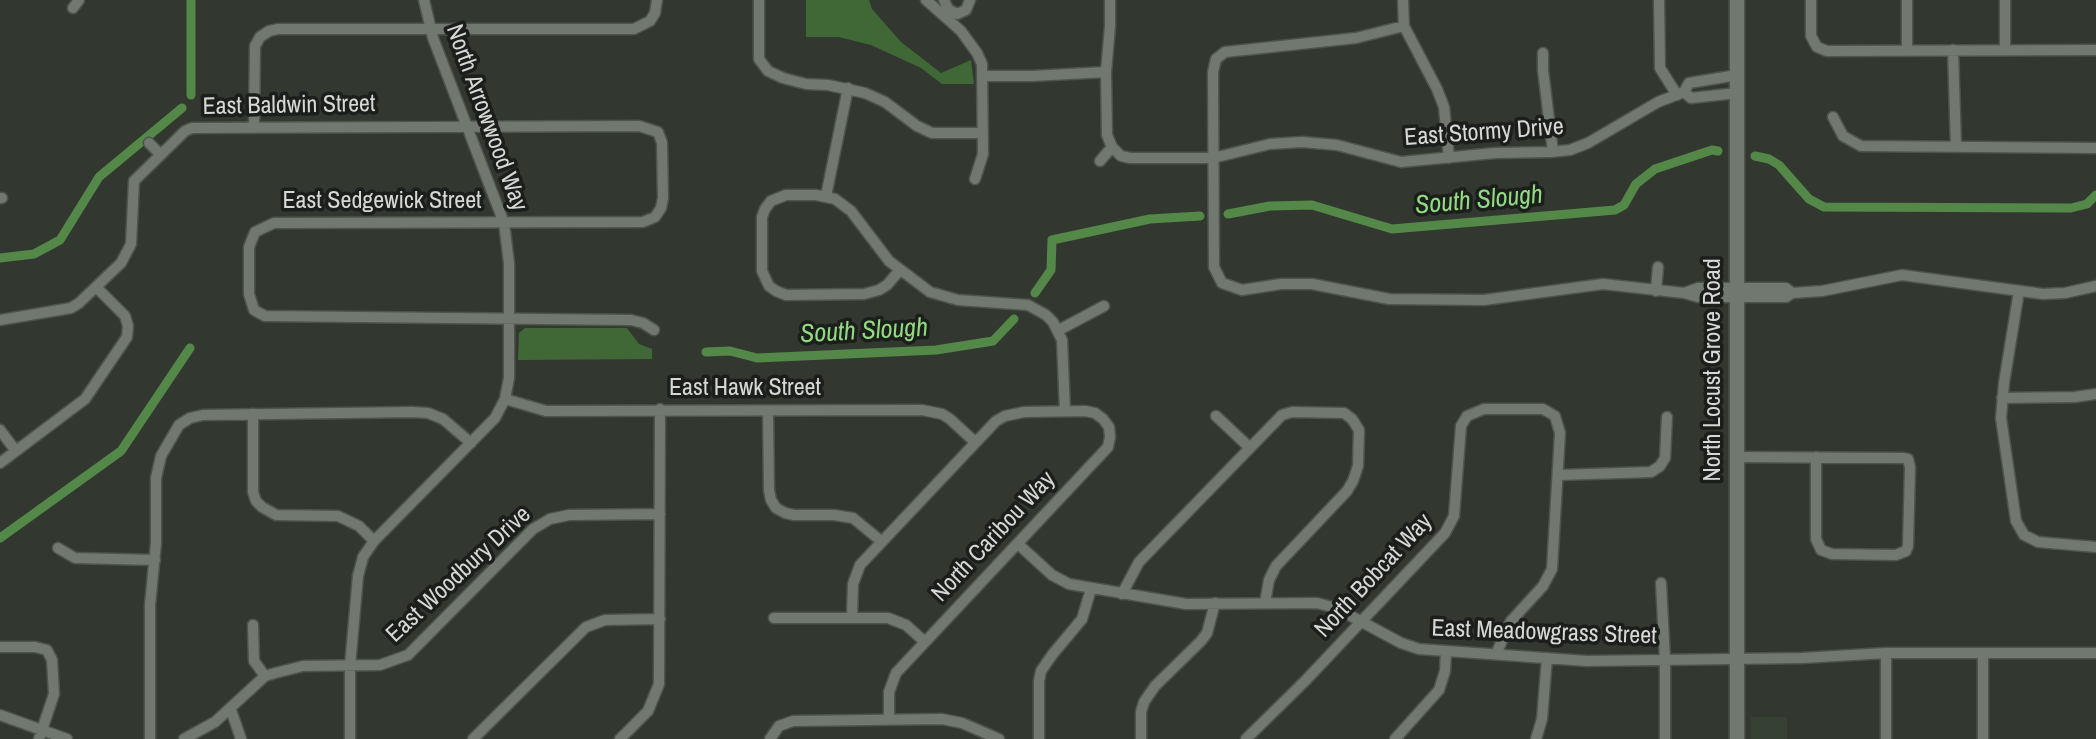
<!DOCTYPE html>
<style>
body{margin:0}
canvas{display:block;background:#323830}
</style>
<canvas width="2096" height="739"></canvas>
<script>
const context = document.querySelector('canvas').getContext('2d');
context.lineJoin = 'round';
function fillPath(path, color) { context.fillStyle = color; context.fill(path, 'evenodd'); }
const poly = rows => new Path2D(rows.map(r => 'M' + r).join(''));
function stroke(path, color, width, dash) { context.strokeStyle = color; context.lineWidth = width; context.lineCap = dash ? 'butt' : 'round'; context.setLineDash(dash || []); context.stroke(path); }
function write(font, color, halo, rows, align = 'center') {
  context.font = font + ' "Archivo Narrow",sans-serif'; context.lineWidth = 7; context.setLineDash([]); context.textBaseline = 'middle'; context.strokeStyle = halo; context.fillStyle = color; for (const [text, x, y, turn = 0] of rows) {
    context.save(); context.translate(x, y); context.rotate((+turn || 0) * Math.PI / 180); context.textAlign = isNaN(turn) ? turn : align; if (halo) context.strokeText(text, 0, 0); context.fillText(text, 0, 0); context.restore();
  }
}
fillPath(poly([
 [1751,717,1787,717,1787,739,1751,739]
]), '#364134');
fillPath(poly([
 [806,0,869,0,872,9,901,42,941,73,971,60,974,84,942,84,921,68,871,45,839,37,806,37],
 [525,328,627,328,639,344,652,349,652,359,518,360,519,333]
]), '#3f6836');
stroke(poly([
 [191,95,191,0],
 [1755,156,1769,159,1779,165,1809,199,1824,207,2071,208,2087,204,2096,195],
 [1228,214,1270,206,1312,205,1392,229,1615,210,1624,205,1636,184,1655,169,1712,150,1718,151],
 [0,258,34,254,60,240,99,177,182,108],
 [1035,293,1051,270,1052,240,1150,219,1200,216],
 [706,352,730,351,757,358,936,350,993,341,1014,319],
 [0,538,121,451,190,348]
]), '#548848', 9);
const minor = poly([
 [759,0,759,59,768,71,783,78,806,84,828,85,865,93,885,102,917,126,932,133,983,133],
 [926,0,961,31,977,53,982,64,983,154,975,179],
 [944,0,948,9,957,14,966,10,970,0],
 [1110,0,1110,26,1106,72,1107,135,1112,147,1121,156,1130,158,1213,158,1270,144,1302,142,1337,145,1401,162,1495,153,1550,152,1570,150,1588,143,1658,102,1684,92],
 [1403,0,1404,26,1437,89,1444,107,1449,158],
 [1659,0,1660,68,1677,95],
 [1811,0,1811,36,1817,47,1827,51,2096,50],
 [1907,0,1907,50],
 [2005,0,2005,50],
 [73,8,79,0],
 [1404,26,1356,38,1225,52,1216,59,1213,72,1214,267,1222,283,1242,290,1281,284,1312,284,1389,299,1484,300,1603,284,1684,293],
 [1953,50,1956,147],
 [1543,53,1543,70,1553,152],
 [1737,75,1689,83,1684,92,1691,98,1737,93],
 [983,76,1032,76,1106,72],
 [1833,117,1843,136,1861,146,2096,148],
 [254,126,255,46,260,37,269,31,278,29,634,29,650,21,655,13,657,0],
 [149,143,160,154],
 [1100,161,1112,147],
 [826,196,848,88],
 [0,198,2,198],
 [899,271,887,285,879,290,864,294,786,295,776,291,769,286,762,271,762,217,765,209,771,201,786,195,816,195,835,199,851,211,889,261,930,292,958,300,1028,305,1046,315,1053,322,1062,340,1065,411],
 [1698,288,1786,288,1792,293,1786,297,1698,297,1684,293,1698,288],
 [1656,291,1658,267],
 [2019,291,2004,383,2001,418,2016,521,2024,535,2038,542,2096,547],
 [1792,293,1822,291,1902,275,2043,294,2065,293,2096,286],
 [0,320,71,308,79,303,121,263,131,244,134,181,185,131,192,128,639,126,658,132,662,143,663,198,661,208,655,217,643,222,274,223,255,232,249,247,249,294,254,310,265,316,631,320,643,323,654,330],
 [1059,330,1104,306],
 [2002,398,2075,397,2096,394],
 [505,399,546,411,922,410,942,414,950,419,975,442],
 [768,412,769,490,771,500,776,508,785,513,794,515,834,515,853,518,881,541],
 [253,414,253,492,256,501,262,507,276,515,338,516,359,526,374,541],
 [1216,416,1249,447],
 [0,430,16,451],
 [1737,457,1903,458,1908,459,1910,467,1908,546,1906,551,1896,555,1832,554,1821,550,1816,539,1816,457],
 [0,463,85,399,127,337,128,326,125,316,96,287],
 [1559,475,1651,472,1660,466,1665,458,1667,417],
 [1018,544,1052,575,1069,584,1186,604,1317,603,1336,608,1401,643,1419,649,1587,661,1802,658,1886,653,2096,653],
 [58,548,75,558,155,560],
 [1661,583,1665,660,1665,739],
 [1122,594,1139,562,1282,415,1292,412,1344,413,1352,419,1359,430,1358,466,1353,481,1347,491,1276,566,1269,580,1265,603],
 [852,617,853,584,860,565,996,421,1005,416,1024,412,1085,411,1095,413,1103,419,1109,427,1110,437,1108,447,896,673,889,692,889,720],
 [774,618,888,618,906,625,925,642],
 [253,625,254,661,265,676],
 [0,647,35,647,47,650,52,660,54,694,39,739],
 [1886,653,1886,739],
 [1983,653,1983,739],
 [231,710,241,739],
 [0,715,67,739],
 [150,739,150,605,156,543,156,478,161,456,179,425,190,418,203,415,412,412,428,413,443,419,471,443],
 [184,739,215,722,265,676,275,673,303,666,380,665,408,655,533,529,550,519,569,515,660,514],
 [350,739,350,666,358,576,363,557,374,541,495,418,505,399,509,378,509,263,504,223,433,38,424,0],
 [473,739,586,627,605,620,660,619],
 [620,739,648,711,659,684,660,409],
 [770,739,779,726,793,721,942,719,962,723,999,739],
 [1039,739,1039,681,1041,671,1052,655,1082,619,1091,589],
 [1141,739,1141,712,1144,702,1155,686,1201,641,1207,633,1215,603],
 [1246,739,1305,681,1445,533,1454,516,1461,426,1467,416,1484,409,1543,409,1555,416,1560,433,1552,569,1543,586,1511,621,1496,654],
 [1395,739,1439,690,1445,671,1446,651],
 [1536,739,1542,719,1547,658]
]);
const secondary = poly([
 [1737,739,1737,0]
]);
stroke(minor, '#4e534d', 13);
stroke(secondary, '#4e534d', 17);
stroke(minor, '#71786f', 10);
stroke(secondary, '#71786f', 14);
write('24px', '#d5d8d4', '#1b1e1b', [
 ["East Baldwin Street",289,106,-1],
 ["North Arrowwood Way",486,118,70],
 ["East Stormy Drive",1484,133,-4],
 ["East Sedgewick Street",382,202],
 ["North Locust Grove Road",1714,370,-90],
 ["East Hawk Street",745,389],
 ["North Caribou Way",994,537,-47],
 ["East Woodbury Drive",459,575,-43],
 ["North Bobcat Way",1374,576,-47],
 ["East Meadowgrass Street",1544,633,2]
]);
write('italic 26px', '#92da82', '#1b1e1b', [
 ["South Slough",1479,201,-5],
 ["South Slough",864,332,-3]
]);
</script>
